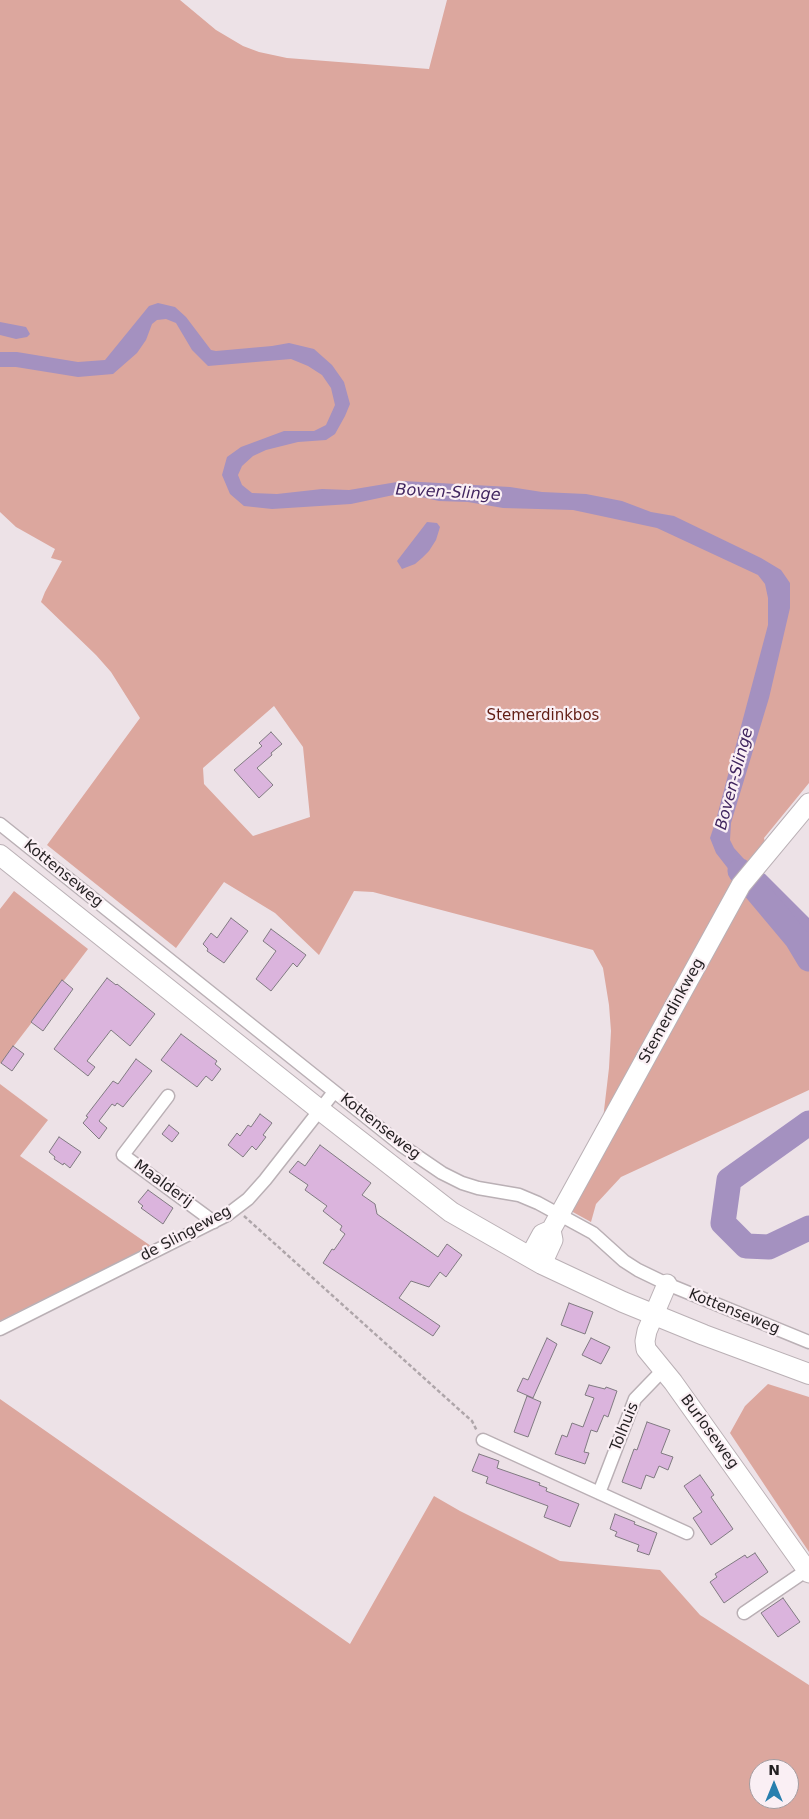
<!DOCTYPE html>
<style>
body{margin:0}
#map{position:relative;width:809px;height:1819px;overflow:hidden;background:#ede2e7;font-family:"DejaVu Sans",sans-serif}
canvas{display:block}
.north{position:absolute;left:749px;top:1759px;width:50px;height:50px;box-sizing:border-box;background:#faeff4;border:1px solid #a49ca0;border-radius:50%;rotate:0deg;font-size:14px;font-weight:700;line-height:20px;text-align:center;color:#231f21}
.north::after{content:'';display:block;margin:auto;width:18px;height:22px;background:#287fae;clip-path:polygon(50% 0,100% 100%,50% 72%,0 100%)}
</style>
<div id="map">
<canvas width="809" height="1819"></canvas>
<div class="north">N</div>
</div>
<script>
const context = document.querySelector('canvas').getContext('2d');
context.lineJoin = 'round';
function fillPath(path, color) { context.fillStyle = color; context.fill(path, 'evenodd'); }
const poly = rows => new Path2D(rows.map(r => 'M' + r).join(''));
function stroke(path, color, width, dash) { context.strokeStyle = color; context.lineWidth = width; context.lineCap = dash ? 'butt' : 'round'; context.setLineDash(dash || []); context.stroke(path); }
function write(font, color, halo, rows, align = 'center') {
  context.font = font + ' "DejaVu Sans",sans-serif'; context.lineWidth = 4.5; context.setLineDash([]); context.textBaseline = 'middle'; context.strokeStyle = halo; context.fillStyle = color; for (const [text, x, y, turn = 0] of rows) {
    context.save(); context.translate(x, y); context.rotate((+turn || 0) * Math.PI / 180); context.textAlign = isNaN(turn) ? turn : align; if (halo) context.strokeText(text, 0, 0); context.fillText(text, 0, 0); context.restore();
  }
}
fillPath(poly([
 [0,0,180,0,216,30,243,46,259,52,287,58,429,69,447,0,809,0,809,783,764,838,767,850,751,866,744,859,740,878,603,1119,609,1068,611,1031,609,1005,603,968,593,950,373,892,354,891,319,955,275,913,224,882,176,948,47,845,140,718,111,672,96,655,41,602,45,592,62,561,51,558,55,549,16,527,0,512],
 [274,706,303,747,310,817,253,836,204,784,203,768],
 [750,886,787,920,809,945,809,1090,621,1177,596,1204,591,1222,571,1211,734,907,749,895,745,893],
 [14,891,88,949,0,1064,0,909],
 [0,1084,48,1120,20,1156,151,1246,0,1321],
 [768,1384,809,1397,809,1552,730,1433,745,1406],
 [0,1399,350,1644,434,1496,460,1511,560,1561,660,1570,700,1615,809,1685,809,1819,0,1819],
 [759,1769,789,1769,789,1799,759,1799]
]), '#dca79e');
fillPath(poly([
 [158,303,175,307,186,317,211,350,216,351,272,346,289,343,314,349,332,365,344,382,350,404,345,416,335,434,326,440,298,442,266,450,253,456,242,466,238,475,242,485,252,493,277,494,322,489,349,490,403,481,510,487,542,492,586,494,622,501,651,512,674,516,761,558,781,570,790,583,790,608,769,698,731,823,730,840,734,848,743,858,757,871,765,874,809,918,809,945,787,920,730,871,716,853,710,838,716,820,768,625,768,598,765,584,758,575,657,528,573,510,503,508,468,502,439,501,403,493,351,504,272,509,244,506,230,494,222,475,227,457,241,447,284,431,314,431,326,425,335,405,331,388,322,375,308,366,291,359,208,366,192,350,176,323,166,319,157,320,152,324,146,340,137,353,113,374,78,377,16,367,0,367,0,352,17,352,78,362,105,360,149,306],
 [0,322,26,327,30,334,27,337,16,339,0,335],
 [427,522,437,523,440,527,436,540,429,551,422,558,415,564,402,569,397,561]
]), '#a491c0');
stroke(poly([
 [740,871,797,939,809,959],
 [809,1123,729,1180,723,1223,746,1246,769,1247,809,1228]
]), '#a491c0', 25);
const building = poly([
 [271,732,282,744,271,753,272,755,257,768,273,785,259,798,234,770,262,746,259,743,271,732],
 [231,918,248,931,224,963,207,951,208,949,203,944,211,933,217,938,231,918],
 [271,929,306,955,297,967,293,963,271,991,256,979,276,951,263,941,271,929],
 [107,978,116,985,117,984,155,1014,130,1046,111,1030,87,1061,95,1067,88,1076,54,1049,107,978],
 [62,980,73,989,43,1031,31,1022,62,980],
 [181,1034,217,1061,215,1064,221,1069,212,1081,206,1076,197,1087,161,1060,181,1034],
 [13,1046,24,1054,12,1071,1,1063,13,1046],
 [136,1059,152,1071,123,1107,117,1103,115,1106,112,1104,99,1121,107,1128,99,1139,83,1123,88,1117,86,1116,113,1081,118,1084,136,1059],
 [260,1114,272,1123,263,1135,266,1137,256,1150,252,1146,243,1157,228,1145,237,1133,240,1136,248,1125,251,1127,260,1114],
 [169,1125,179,1133,172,1142,162,1134,169,1125],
 [59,1137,81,1152,70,1168,64,1163,63,1165,54,1159,55,1157,49,1152,59,1137],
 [320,1145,371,1183,362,1195,375,1204,377,1214,438,1257,447,1244,462,1255,446,1277,440,1272,429,1287,411,1281,399,1298,440,1326,433,1336,323,1263,332,1249,334,1250,345,1234,340,1230,342,1226,323,1211,327,1206,305,1190,308,1185,289,1172,298,1161,305,1166,320,1145],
 [148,1190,173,1208,163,1224,141,1208,143,1206,138,1202,148,1190],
 [569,1303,593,1312,585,1334,561,1325,569,1303],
 [547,1338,557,1344,533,1398,517,1391,523,1378,528,1380,547,1338],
 [591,1338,610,1347,601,1364,582,1355,591,1338],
 [589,1385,605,1389,606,1387,617,1391,608,1417,604,1415,597,1432,591,1430,584,1452,589,1453,585,1464,555,1454,562,1435,567,1437,572,1423,583,1427,594,1398,585,1395,589,1385],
 [527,1396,541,1402,528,1437,514,1432,527,1396],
 [647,1422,670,1430,661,1453,673,1457,668,1470,659,1466,654,1478,646,1475,641,1489,622,1482,634,1449,637,1450,647,1422],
 [479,1454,499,1461,497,1468,540,1483,539,1485,547,1488,546,1491,579,1504,570,1527,544,1517,548,1506,486,1483,488,1477,472,1471,479,1454],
 [700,1475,714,1495,711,1497,733,1529,711,1545,693,1518,702,1512,684,1486,700,1475],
 [615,1514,635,1522,634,1524,657,1533,649,1555,637,1551,639,1545,615,1536,617,1532,610,1529,615,1514],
 [755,1553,768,1572,724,1603,710,1582,717,1577,715,1574,745,1555,747,1558,755,1553],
 [783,1598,800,1622,778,1637,761,1613,783,1598]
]);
fillPath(building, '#dbb4dd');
stroke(building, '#807a81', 1);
const street = poly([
 [0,824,401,1145,442,1173,462,1183,478,1188,519,1195,538,1203,593,1233,624,1261,638,1270,667,1284,809,1342],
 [168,1096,123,1155,214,1222],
 [0,1329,227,1215,248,1199,265,1180,334,1092],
 [483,1440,687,1533],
 [599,1493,635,1399,663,1370],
 [744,1613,807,1570]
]);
const secondary = poly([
 [530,1256,542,1234,551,1230,741,885,809,803],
 [542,1264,553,1240,551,1230],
 [667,1284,647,1331,645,1341,646,1349,673,1382,809,1573]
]);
const primary = poly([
 [0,855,320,1110,451,1212,542,1264,623,1302,704,1335,809,1374]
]);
stroke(street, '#bab0b5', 15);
stroke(secondary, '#bab0b5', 21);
stroke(primary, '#bab0b5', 22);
stroke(poly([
 [244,1216,464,1414,472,1421,477,1431]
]), '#afa6aa', 2.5, [4, 2.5]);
stroke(street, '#fff', 12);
stroke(secondary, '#fff', 19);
stroke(primary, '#fff', 20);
write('15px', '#611d14', '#faeff4', [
 ["Stemerdinkbos",543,716]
]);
write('15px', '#231f21', '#faeff4', [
 ["Kottenseweg",63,874,39],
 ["Stemerdinkweg",672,1011,-61],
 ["Kottenseweg",380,1127,38],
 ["Maalderij",163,1184,36],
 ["de Slingeweg",186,1234,-28],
 ["Kottenseweg",734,1312,22],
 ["Tolhuis",625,1427,-68],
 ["Burloseweg",709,1432,54]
]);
write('italic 16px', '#40255f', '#faeff4', [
 ["Boven-Slinge",448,493,3],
 ["Boven-Slinge",735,779,-75]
]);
</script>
